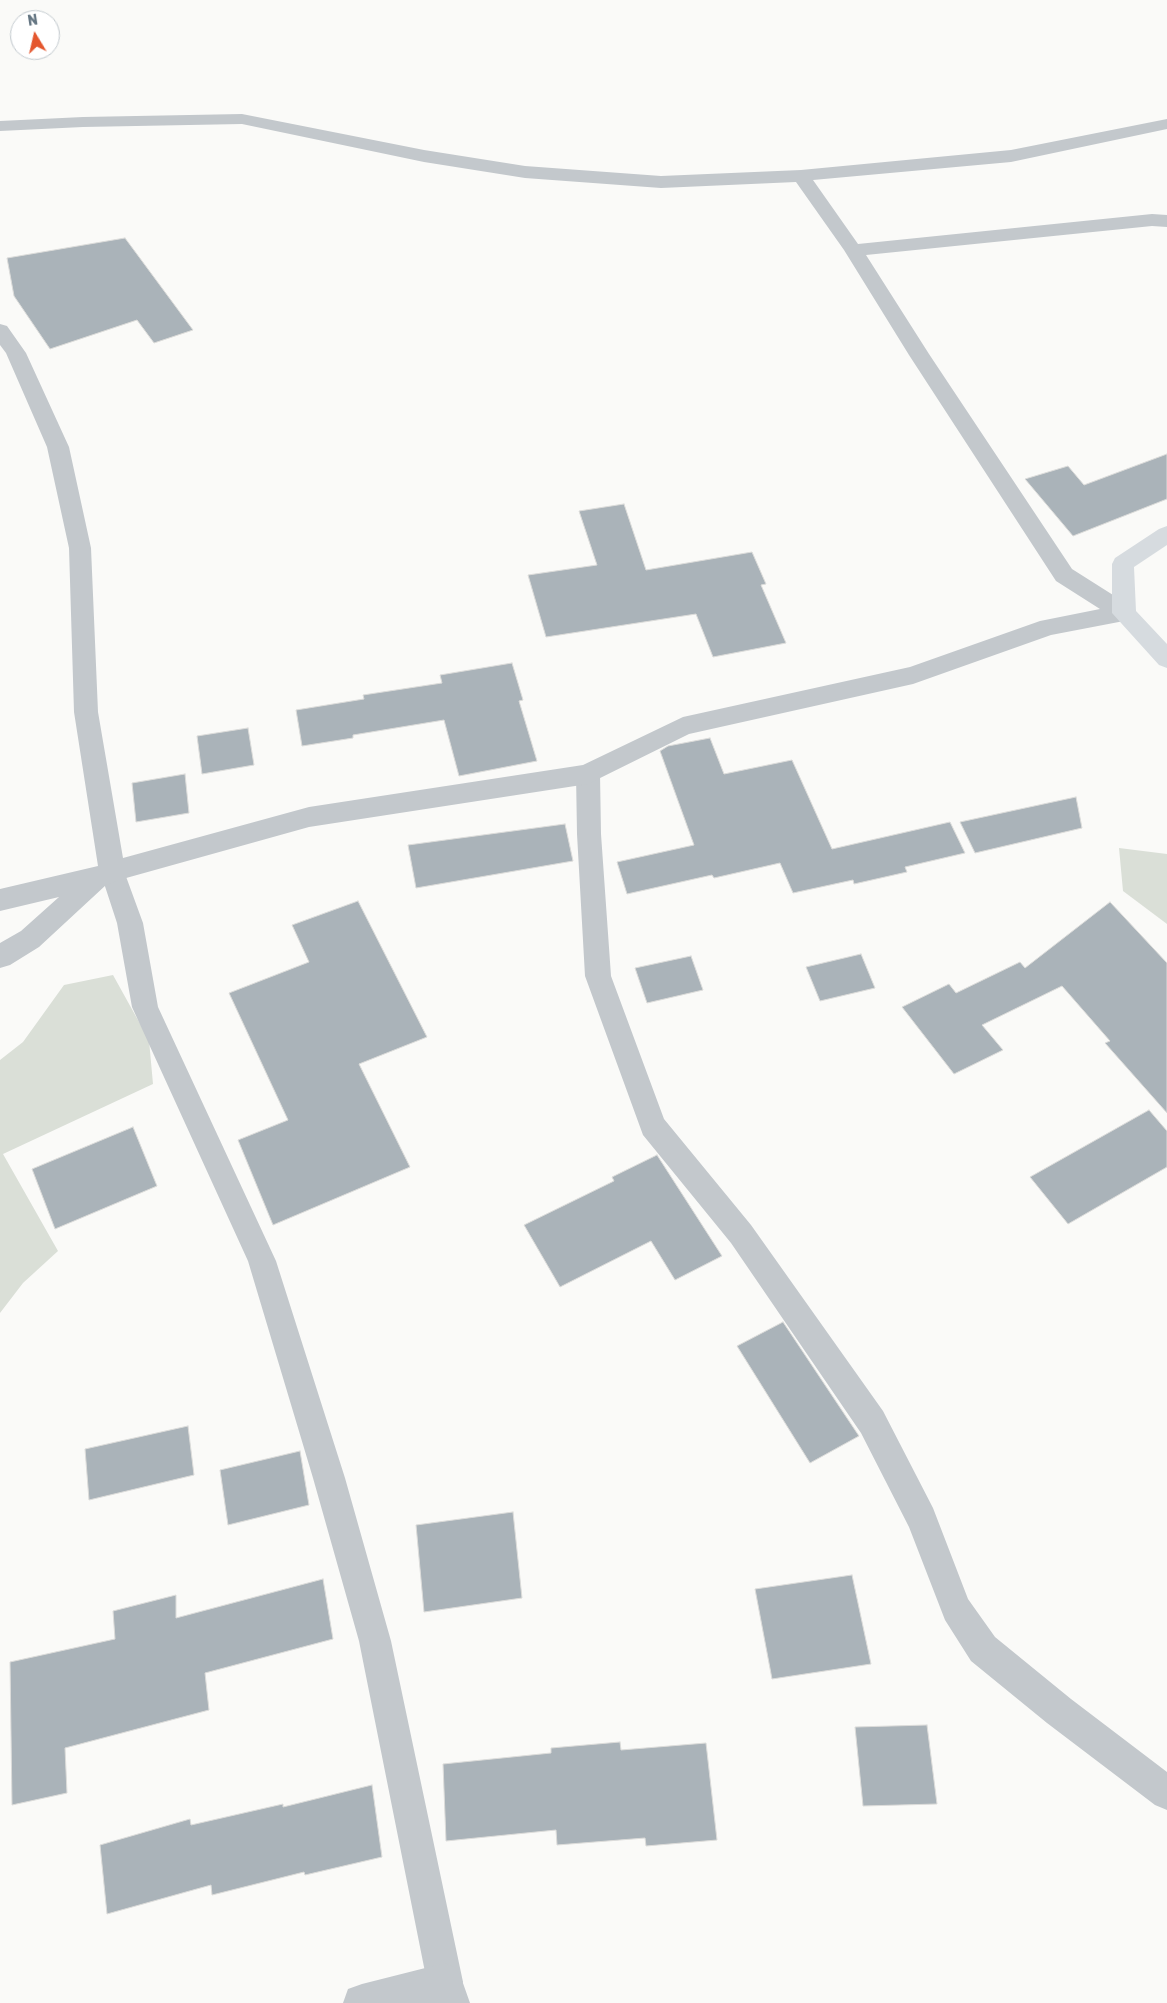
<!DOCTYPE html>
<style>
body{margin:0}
#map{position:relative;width:1167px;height:2003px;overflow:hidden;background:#fafaf8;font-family:Rubik,sans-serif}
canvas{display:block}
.north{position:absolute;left:10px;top:10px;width:50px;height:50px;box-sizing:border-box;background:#fff;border:1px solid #c1c8cd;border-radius:50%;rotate:351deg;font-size:14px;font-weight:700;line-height:20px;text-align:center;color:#657683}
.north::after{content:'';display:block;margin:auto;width:18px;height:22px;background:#e4572e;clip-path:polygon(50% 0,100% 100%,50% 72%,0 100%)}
</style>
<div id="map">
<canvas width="1167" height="2003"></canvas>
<div class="north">N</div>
</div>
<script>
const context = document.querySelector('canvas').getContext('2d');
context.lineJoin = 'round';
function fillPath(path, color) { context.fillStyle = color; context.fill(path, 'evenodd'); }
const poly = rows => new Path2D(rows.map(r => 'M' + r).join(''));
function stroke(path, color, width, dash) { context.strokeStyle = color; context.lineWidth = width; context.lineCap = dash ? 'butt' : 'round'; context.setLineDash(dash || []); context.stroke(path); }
fillPath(poly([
 [1119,848,1167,854,1167,924,1123,891],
 [113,975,149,1040,153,1084,3,1154,58,1251,23,1283,0,1313,0,1060,23,1042,64,985]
]), '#dadfd7');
const building = poly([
 [125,238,193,330,154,343,137,320,50,349,14,296,7,258,125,238],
 [1167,454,1167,499,1073,536,1025,479,1068,466,1084,485,1167,454],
 [624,504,646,570,752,552,766,584,761,585,786,643,713,657,696,614,546,637,528,575,597,565,579,511,624,504],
 [512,663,523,700,519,701,537,761,459,776,444,720,353,735,353,738,302,746,296,710,364,699,363,695,442,683,440,675,512,663],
 [248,728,254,765,202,774,197,736,248,728],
 [710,738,724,774,792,760,832,849,950,822,965,853,905,867,907,872,854,884,853,880,793,893,780,863,714,878,712,875,627,894,617,862,694,845,660,751,668,746,710,738],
 [185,774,189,813,136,822,132,783,185,774],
 [1076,797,1082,828,975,853,960,822,1076,797],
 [565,824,573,861,416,888,408,845,565,824],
 [358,901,427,1037,359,1064,410,1167,273,1225,238,1140,288,1120,229,993,309,962,292,925,358,901],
 [1110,902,1167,963,1167,1113,1105,1043,1110,1041,1062,986,982,1025,1003,1050,954,1074,902,1007,949,984,956,993,1020,962,1025,968,1110,902],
 [861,954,875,988,820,1001,806,967,861,954],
 [691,956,703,990,647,1003,635,968,691,956],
 [1149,1110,1167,1131,1167,1167,1068,1224,1030,1177,1149,1110],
 [133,1127,157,1186,55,1229,32,1169,133,1127],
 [657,1155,722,1256,675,1280,651,1241,560,1287,524,1225,614,1181,612,1177,657,1155],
 [783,1322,859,1436,810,1463,737,1346,783,1322],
 [188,1426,194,1475,89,1500,85,1449,188,1426],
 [300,1451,309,1505,228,1525,220,1470,300,1451],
 [513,1512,522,1598,424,1612,416,1525,513,1512],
 [852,1575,871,1664,772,1679,755,1589,852,1575],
 [323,1579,333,1639,205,1673,209,1710,65,1748,67,1793,12,1805,10,1662,115,1639,113,1611,176,1595,176,1618,323,1579],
 [927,1725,937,1804,863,1806,855,1727,927,1725],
 [620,1742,621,1750,706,1743,717,1840,646,1846,645,1838,557,1845,556,1830,446,1841,443,1764,551,1753,551,1748,620,1742],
 [372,1785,382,1857,305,1875,304,1872,212,1895,211,1885,107,1914,100,1845,190,1819,191,1825,283,1804,283,1807,372,1785]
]);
fillPath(building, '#aab3b9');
stroke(building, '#dcdcda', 1);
fillPath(poly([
 [588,765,596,768,600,774,601,834,611,976,664,1119,751,1225,883,1411,933,1508,968,1599,995,1637,1071,1699,1167,1772,1167,1810,1155,1805,1047,1723,971,1661,945,1620,909,1527,861,1433,731,1243,643,1135,585,976,577,834,576,774,580,768,588,765],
 [112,861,121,864,124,871,143,923,158,1007,276,1261,345,1478,391,1641,463,1982,458,1995,445,2000,432,1995,427,1982,359,1641,313,1478,248,1261,132,1007,117,923,100,871,103,864,112,861]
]), '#c3c8cc');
fillPath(poly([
 [242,114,424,150,525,166,661,176,801,170,1011,150,1167,119,1167,129,1011,162,813,180,858,244,1152,214,1167,215,1167,227,1152,226,866,255,929,354,1072,569,1132,607,1136,613,1132,619,1124,621,1051,635,913,684,689,734,588,784,309,827,119,880,106,885,39,947,10,965,0,968,0,943,21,931,59,897,0,911,0,889,98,866,74,712,69,548,47,447,6,353,0,345,0,324,7,326,26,353,69,447,91,548,98,712,123,858,309,807,583,765,683,717,910,667,1040,621,1100,609,1056,581,909,355,844,250,796,182,661,188,525,178,424,162,242,124,83,127,0,131,0,121,83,117,242,114],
 [445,1963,458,1969,470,2003,343,2003,348,1989,362,1984,445,1963]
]), '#c3c8cc');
fillPath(poly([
 [1167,526,1167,545,1134,567,1136,611,1167,644,1167,668,1159,665,1112,613,1112,564,1115,558,1159,529,1167,526]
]), '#d6dbdf');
</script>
